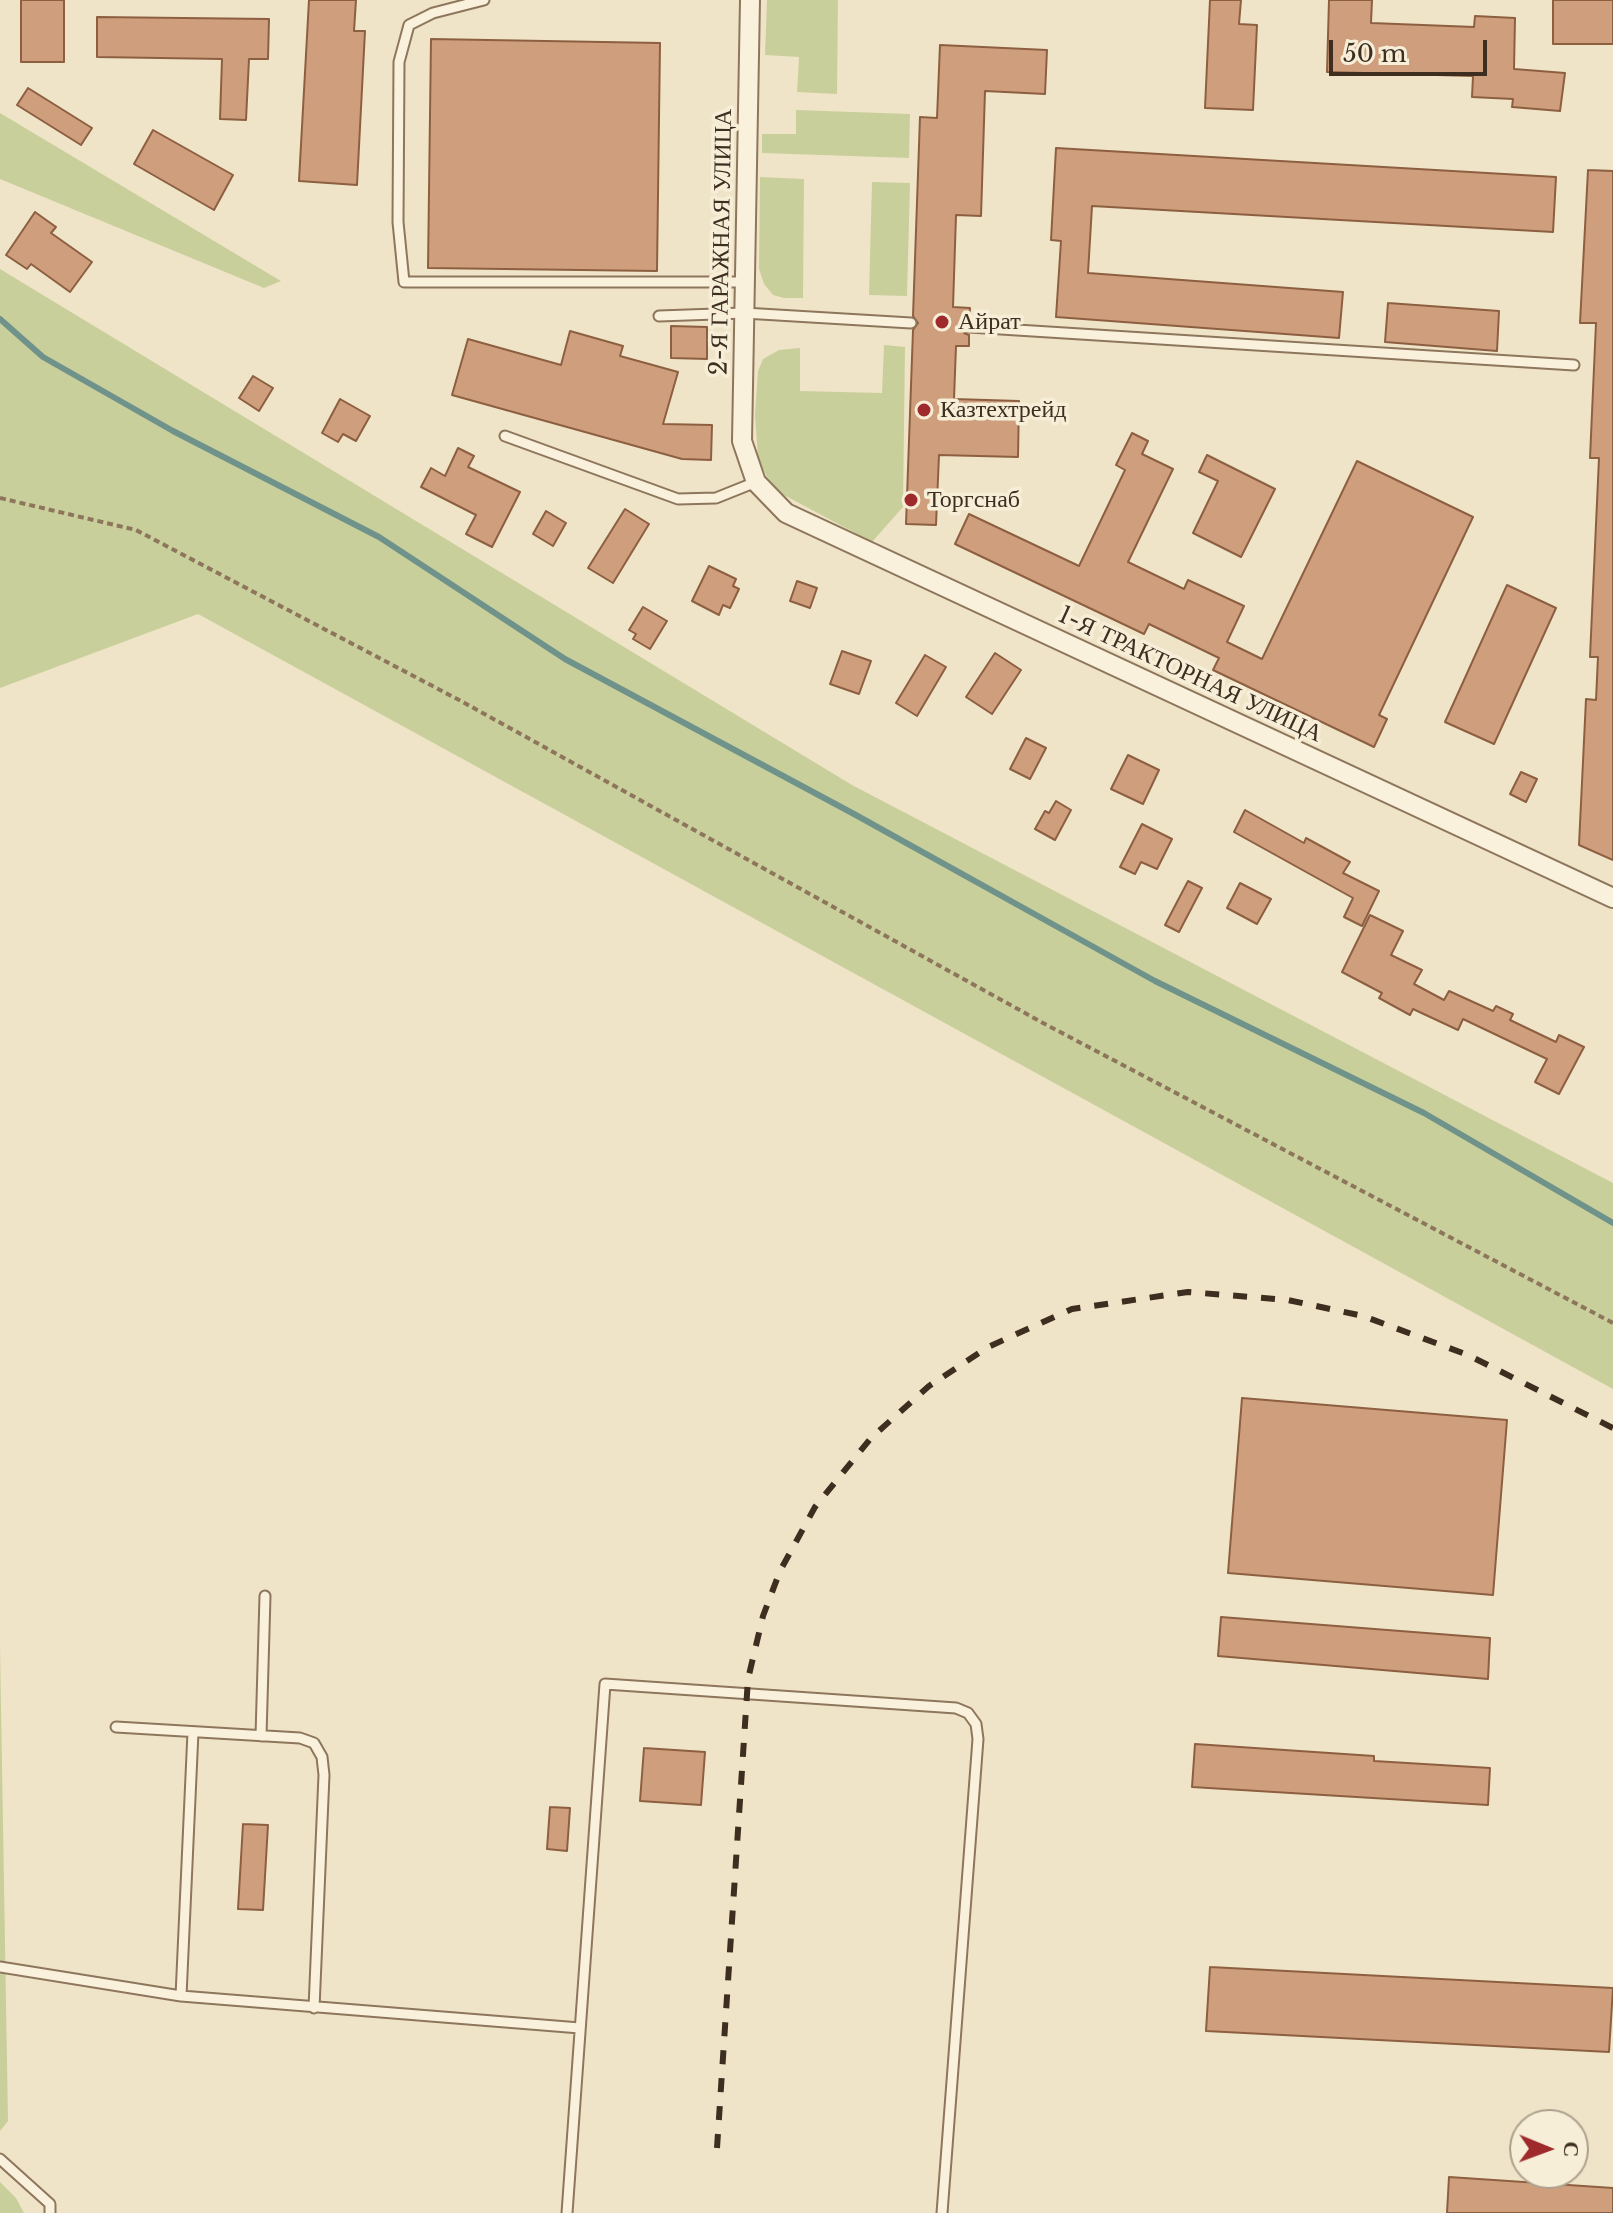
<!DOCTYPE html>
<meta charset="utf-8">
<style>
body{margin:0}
#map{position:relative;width:1613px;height:2213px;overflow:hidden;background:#f0e4c8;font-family:"Libre Baskerville",serif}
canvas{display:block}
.north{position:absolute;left:1509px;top:2109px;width:80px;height:80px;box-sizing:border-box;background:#f7eed8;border:2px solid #ada18e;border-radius:50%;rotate:91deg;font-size:22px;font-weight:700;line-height:32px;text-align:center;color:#3d2e20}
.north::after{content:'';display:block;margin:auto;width:28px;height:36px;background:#9e2a2b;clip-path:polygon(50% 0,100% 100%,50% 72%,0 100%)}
.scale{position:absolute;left:1329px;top:40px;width:158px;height:36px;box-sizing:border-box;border:4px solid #3d2e20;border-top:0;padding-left:10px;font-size:24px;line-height:28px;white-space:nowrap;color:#3d2e20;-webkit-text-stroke:6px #f7eed8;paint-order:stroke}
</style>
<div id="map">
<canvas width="1613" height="2213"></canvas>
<div class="north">С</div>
<div class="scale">50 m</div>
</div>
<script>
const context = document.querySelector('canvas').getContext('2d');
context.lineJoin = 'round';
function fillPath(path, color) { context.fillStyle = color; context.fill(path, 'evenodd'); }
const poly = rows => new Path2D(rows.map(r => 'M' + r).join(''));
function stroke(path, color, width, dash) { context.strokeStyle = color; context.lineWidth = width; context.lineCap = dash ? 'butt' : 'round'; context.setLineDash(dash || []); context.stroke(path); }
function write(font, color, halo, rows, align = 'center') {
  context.font = font + ' "Libre Baskerville",serif'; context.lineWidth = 7; context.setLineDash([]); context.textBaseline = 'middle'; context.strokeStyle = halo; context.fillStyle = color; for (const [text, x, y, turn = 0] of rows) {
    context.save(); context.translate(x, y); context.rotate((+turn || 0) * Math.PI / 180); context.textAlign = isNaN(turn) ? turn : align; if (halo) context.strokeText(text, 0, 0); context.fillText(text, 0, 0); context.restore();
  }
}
fillPath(poly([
 [767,0,838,0,837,94,797,92,799,57,765,55],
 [796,110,910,114,909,158,762,153,762,134,796,134],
 [0,113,281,281,264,288,0,179],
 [760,177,804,179,803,298,784,298,773,295,764,284,759,269],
 [872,182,910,183,907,296,869,295],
 [0,269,852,785,1613,1183,1613,1389,198,614,0,688],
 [884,345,905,347,903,507,872,542,782,494,767,477,758,458,755,415,758,371,763,359,779,350,800,348,800,391,882,393],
 [0,1645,8,2121,0,2131],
 [0,2182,16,2198,24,2213,0,2213]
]), '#c9cf9b');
stroke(poly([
 [0,319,43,357,173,431,379,537,565,659,854,814,1155,981,1424,1113,1613,1223]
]), '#6f938a', 6);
const building = poly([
 [21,0,64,0,64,62,21,62,21,0],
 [309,0,356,0,354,31,365,31,357,185,299,181,309,0],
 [1210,0,1241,0,1239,24,1257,25,1253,110,1205,108,1210,0],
 [1329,0,1372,0,1371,23,1474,27,1475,16,1515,18,1514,69,1565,73,1560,111,1512,107,1513,99,1472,97,1473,76,1327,72,1329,0],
 [1553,0,1613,0,1613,44,1553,44,1553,0],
 [97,17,269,19,268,59,249,59,246,120,220,119,222,59,97,57,97,17],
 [431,39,660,43,657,271,428,268,431,39],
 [940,45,1047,50,1045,94,985,91,981,216,956,215,953,307,970,308,969,320,963,322,962,327,964,333,969,335,969,346,956,346,954,399,1019,401,1018,457,939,455,936,525,906,524,913,330,918,323,913,316,920,117,937,118,940,45],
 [28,88,92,128,81,145,17,105,28,88],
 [153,130,233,175,214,210,134,164,153,130],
 [1056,148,1556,177,1553,232,1092,206,1088,273,1343,292,1339,338,1056,317,1061,241,1051,240,1056,148],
 [1588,170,1613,171,1613,860,1579,845,1586,699,1596,700,1598,657,1590,657,1599,458,1590,458,1596,323,1580,323,1588,170],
 [35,212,56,227,51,233,92,262,70,292,31,264,27,269,6,255,35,212],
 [1388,303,1499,311,1497,351,1385,342,1388,303],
 [671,326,707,327,707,359,671,358,671,326],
 [570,331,623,346,620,356,678,372,663,424,712,425,711,460,682,459,452,395,468,339,561,365,570,331],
 [253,376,273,388,259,411,239,398,253,376],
 [340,399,370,416,356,441,343,434,338,442,322,433,340,399],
 [1132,433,1148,441,1142,454,1173,469,1128,562,1184,589,1188,580,1244,606,1227,642,1262,659,1357,461,1473,517,1379,715,1387,719,1374,747,1213,670,1219,658,1149,624,1144,634,955,544,969,514,1079,566,1125,470,1116,465,1132,433],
 [458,448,474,456,468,467,520,492,492,547,466,534,476,515,421,487,431,468,445,476,458,448],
 [1207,455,1275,489,1241,557,1193,533,1218,481,1199,472,1207,455],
 [625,509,649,524,613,583,588,568,625,509],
 [546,511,566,523,553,546,533,534,546,511],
 [709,566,736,579,733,586,739,589,730,608,723,605,719,615,692,601,709,566],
 [797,581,817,588,810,608,790,601,797,581],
 [1507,585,1556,608,1494,744,1445,722,1507,585],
 [643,607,667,621,650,649,633,639,636,634,629,630,643,607],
 [842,651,871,661,859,694,830,684,842,651],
 [995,653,1021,670,992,714,966,697,995,653],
 [925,655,946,667,917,716,896,703,925,655],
 [1026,738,1046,748,1030,779,1010,769,1026,738],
 [1128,755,1159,770,1143,804,1111,789,1128,755],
 [1521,772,1537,779,1526,802,1510,794,1521,772],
 [1056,801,1071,810,1055,840,1035,829,1045,811,1049,813,1056,801],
 [1245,810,1304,843,1306,838,1350,862,1343,873,1379,891,1362,926,1344,917,1353,898,1234,832,1245,810],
 [1142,824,1172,839,1157,869,1141,862,1135,874,1120,867,1142,824],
 [1188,881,1202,888,1179,932,1165,925,1188,881],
 [1240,883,1271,899,1257,924,1227,908,1240,883],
 [1370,915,1403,931,1391,955,1422,970,1414,984,1444,1000,1449,991,1493,1011,1496,1006,1513,1014,1510,1020,1556,1042,1559,1035,1584,1047,1559,1094,1535,1082,1547,1059,1463,1019,1458,1030,1413,1009,1410,1015,1379,998,1382,993,1342,972,1370,915],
 [1242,1398,1507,1420,1493,1595,1228,1573,1242,1398],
 [1221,1617,1490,1638,1488,1679,1218,1656,1221,1617],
 [1195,1744,1374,1756,1374,1761,1490,1768,1488,1805,1192,1787,1195,1744],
 [644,1748,705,1752,701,1805,640,1801,644,1748],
 [550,1807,570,1808,567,1851,547,1849,550,1807],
 [243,1824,268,1825,263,1910,238,1909,243,1824],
 [1210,1967,1613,1988,1609,2052,1206,2031,1210,1967],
 [1449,2177,1613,2188,1613,2213,1447,2213,1449,2177]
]);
fillPath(building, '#cf9f7d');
stroke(building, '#8d5f41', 2);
const lane = poly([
 [484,0,433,13,409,25,399,62,398,222,404,282,745,282],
 [659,316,744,313,911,323],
 [969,327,1574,365],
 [505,436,678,499,716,498,756,482],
 [116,1727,300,1738,314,1743,322,1757,324,1775,314,2008],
 [261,1736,265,1596],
 [0,1967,181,1996,580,2028],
 [181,1996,193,1732],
 [0,2159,50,2204,50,2213],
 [567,2213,605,1684,956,1708,968,1713,976,1724,978,1739,942,2213]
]);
const street = poly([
 [750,0,742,441,756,482,786,513,1613,898]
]);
stroke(lane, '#8d765c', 13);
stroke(street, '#8d765c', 22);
stroke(poly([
 [0,498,136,530,461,701,1043,1023,1613,1323]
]), '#8d765c', 4, [6, 4]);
stroke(lane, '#faf1dc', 9);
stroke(street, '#faf1dc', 18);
stroke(poly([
 [717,2148,748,1679,763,1616,780,1571,815,1507,871,1438,929,1386,988,1347,1072,1309,1188,1292,1288,1300,1363,1316,1468,1355,1613,1428]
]), '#3d2e20', 6, [14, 14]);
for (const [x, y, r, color] of [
 [942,322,8,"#9e2a2b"],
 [924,410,8,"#9e2a2b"],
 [911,500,8,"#9e2a2b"]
]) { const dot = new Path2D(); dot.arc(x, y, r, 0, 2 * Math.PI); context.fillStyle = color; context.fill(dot); stroke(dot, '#f7eed8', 3); }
write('24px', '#3d2e20', '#f7eed8', [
 ["2-Я ГАРАЖНАЯ УЛИЦА",722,242,-89],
 ["1-Я ТРАКТОРНАЯ УЛИЦА",1190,675,25]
]);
write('24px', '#3d2e20', '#f7eed8', [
 ["Айрат",958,322],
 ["Казтехтрейд",940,410],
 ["Торгснаб",927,500]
], 'left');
</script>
